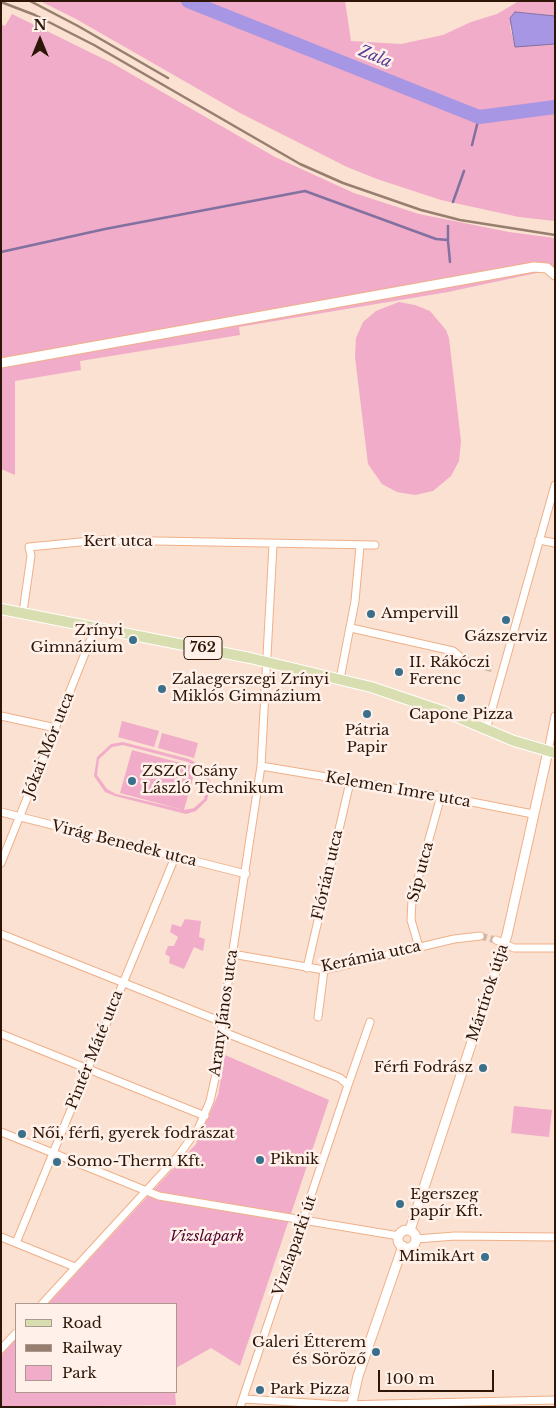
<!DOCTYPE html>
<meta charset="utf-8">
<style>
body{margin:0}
#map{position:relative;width:556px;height:1408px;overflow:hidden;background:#fbe1d1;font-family:"Libre Baskerville",serif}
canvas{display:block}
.frame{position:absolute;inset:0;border:2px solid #2d1607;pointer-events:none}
.legend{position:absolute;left:15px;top:1303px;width:162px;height:90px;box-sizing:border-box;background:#fff1e9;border:1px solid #ab998f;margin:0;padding:6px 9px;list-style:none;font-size:15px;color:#2d1607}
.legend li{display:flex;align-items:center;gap:10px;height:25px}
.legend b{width:25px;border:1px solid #ab998f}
.north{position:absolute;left:15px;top:15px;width:50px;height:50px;-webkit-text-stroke:4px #fff1e9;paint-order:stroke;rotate:0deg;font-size:14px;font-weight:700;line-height:20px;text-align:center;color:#2d1607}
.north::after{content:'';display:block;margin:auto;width:18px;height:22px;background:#2d1607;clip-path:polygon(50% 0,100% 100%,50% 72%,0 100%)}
.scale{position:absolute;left:378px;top:1370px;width:116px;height:22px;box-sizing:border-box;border:2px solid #2d1607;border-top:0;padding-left:6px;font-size:15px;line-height:18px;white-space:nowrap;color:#2d1607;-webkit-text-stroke:4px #fff1e9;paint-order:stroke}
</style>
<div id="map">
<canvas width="556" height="1408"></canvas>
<div class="frame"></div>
<ul class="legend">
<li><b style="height:6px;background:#d9deb0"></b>Road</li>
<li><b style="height:6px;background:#977e6f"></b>Railway</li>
<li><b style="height:14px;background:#f0acc8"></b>Park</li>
</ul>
<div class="north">N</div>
<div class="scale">100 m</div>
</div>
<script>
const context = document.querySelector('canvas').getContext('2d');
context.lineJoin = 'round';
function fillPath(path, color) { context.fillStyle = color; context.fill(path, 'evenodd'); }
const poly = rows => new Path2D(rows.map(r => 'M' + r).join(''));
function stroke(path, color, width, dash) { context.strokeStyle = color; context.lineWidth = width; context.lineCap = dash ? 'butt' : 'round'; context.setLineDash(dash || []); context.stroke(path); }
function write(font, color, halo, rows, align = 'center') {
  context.font = font + ' "Libre Baskerville",serif'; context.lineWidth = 5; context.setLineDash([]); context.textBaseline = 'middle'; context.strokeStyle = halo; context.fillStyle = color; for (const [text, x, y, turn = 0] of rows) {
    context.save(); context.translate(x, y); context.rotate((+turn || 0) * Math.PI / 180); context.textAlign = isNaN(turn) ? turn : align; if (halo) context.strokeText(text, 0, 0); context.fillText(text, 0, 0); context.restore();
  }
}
fillPath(poly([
 [40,1,345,1,351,41,401,44,443,35,471,22,497,14,519,1,555,1,555,16,516,12,510,27,515,46,555,44,555,221,519,217,441,200,377,179,347,167,240,113,76,19],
 [12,14,112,63,275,157,354,193,419,214,509,232,555,238,555,269,448,292,239,327,240,335,80,361,81,370,15,381,15,475,1,469,1,24,5,26],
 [399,302,415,305,430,311,446,330,449,338,461,441,459,461,451,476,433,491,415,495,397,492,382,484,368,464,355,357,356,338,363,322,376,311],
 [122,721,159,731,154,747,118,737],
 [162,733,198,743,194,758,158,748],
 [123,742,189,759,202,766,211,783,207,800,196,811,186,814,115,796,105,792,94,776,97,757,111,744],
 [123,745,188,762,200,768,208,783,204,799,194,808,184,810,196,767,132,750,120,793,184,810,116,794,107,789,97,775,99,759,112,747],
 [185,919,201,921,199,937,205,939,203,951,194,947,184,969,169,963,170,957,165,954,168,946,174,946,178,937,170,932,172,924,181,927],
 [225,1055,329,1100,240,1366,211,1348,176,1368,176,1304,48,1304,196,1144,218,1095],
 [514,1106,552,1110,549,1137,511,1133],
 [16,1338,16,1392,175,1392,176,1405,1,1407,1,1355]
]), '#f0acc8');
const water = poly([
 [515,12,555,16,555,44,515,47,510,18,515,12]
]);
fillPath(water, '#a696e3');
stroke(water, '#8270a1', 1);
stroke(poly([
 [472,145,479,117],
 [453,202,464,171],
 [448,241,450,262],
 [1,252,105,229,305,191,436,239,448,240,448,226]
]), '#8270a1', 2.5);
stroke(poly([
 [188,1,479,117,555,107]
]), '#a696e3', 14);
stroke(poly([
 [475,664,493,669],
 [480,936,496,940]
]), '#d2b8a9', 7, [7, 3.5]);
const minor = poly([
 [539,540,555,543],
 [23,612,31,556,29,547,101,540,375,545],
 [351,628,453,651,465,661,475,664],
 [340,679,355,601,360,546],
 [1,716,56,728],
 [486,730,555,485],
 [548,751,555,716],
 [261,766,441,796,533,814],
 [1,812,246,874],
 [1,863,96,626],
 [1,934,222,1022],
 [496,940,514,948,555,948],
 [419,947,411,920,412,900,441,796],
 [232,954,324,970,454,939,480,936],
 [307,968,350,782],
 [318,1017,324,970],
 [221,1031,340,1078,348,1085,240,1407],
 [1,1034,205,1116],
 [348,1085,370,1022],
 [1,1132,159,1196,399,1236],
 [1,1237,75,1267],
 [416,1239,455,1236,555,1237],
 [16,1243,175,857],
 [42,1304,179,1155,199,1127,210,1101,218,1065,222,1022,261,766,273,545],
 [1,1349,16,1333],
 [244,1399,341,1405,555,1400]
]);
const tertiary = poly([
 [1,363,534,267,547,268,555,275],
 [410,1230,507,935,548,751],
 '398 1239a9 9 0 1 1 18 0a9 9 0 1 1-18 0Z',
 [351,1407,358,1376,403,1246]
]);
const primary = poly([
 [1,609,250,658,371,687,445,712,514,741,555,753]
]);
stroke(minor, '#efb088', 9);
stroke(tertiary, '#efb088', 11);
stroke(primary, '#fff', 12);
stroke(minor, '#fff', 7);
stroke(tertiary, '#fff', 9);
stroke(primary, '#d9deb0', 10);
stroke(poly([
 [30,1,78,26,168,78],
 [1,2,35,15,94,45,300,164,343,183,421,210,460,220,555,235]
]), '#977e6f', 2.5);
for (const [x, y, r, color] of [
 [371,614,5,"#3a708b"],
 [506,620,5,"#3a708b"],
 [133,640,5,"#3a708b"],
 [399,672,5,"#3a708b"],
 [162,689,5,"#3a708b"],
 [461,698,5,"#3a708b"],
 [367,714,5,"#3a708b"],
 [132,781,5,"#3a708b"],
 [483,1068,5,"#3a708b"],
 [22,1134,5,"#3a708b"],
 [260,1160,5,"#3a708b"],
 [57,1162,5,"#3a708b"],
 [400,1204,5,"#3a708b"],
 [485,1257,5,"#3a708b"],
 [376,1352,5,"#3a708b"],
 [260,1390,5,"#3a708b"]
]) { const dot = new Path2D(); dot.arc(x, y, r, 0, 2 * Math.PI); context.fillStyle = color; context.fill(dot); stroke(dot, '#fff1e9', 2); }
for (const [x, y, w] of [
 [203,648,38]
]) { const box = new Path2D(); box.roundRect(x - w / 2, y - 11.5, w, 23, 4); context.fillStyle = '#fff1e9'; context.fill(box); stroke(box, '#2d1607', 1); }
write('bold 14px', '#2d1607', null, [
 ["762",203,648]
]);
write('15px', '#2d1607', '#fff1e9', [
 ["Kert utca",118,542],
 ["Jókai Mór utca",49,745,-68],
 ["Kelemen Imre utca",398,790,10],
 ["Virág Benedek utca",124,844,14],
 ["Síp utca",421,872,-75],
 ["Flórián utca",328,875,-77],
 ["Kerámia utca",371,957,-12],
 ["Mártírok útja",488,993,-72],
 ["Arany János utca",224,1013,-82],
 ["Pintér Máté utca",95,1050,-68],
 ["Vizslaparki út",295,1246,-71]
]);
write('15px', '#2d1607', '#fff1e9', [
 ["Ampervill",381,614],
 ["Zrínyi",123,631,"right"],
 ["Gimnázium",123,648,"right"],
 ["Gázszerviz",506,637,"center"],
 ["II. Rákóczi",409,663],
 ["Ferenc",409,680],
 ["Zalaegerszegi Zrínyi",172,680],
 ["Miklós Gimnázium",172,697],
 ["Capone Pizza",461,715,"center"],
 ["Pátria",367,731,"center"],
 ["Papir",367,748,"center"],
 ["ZSZC Csány",142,772],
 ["László Technikum",142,789],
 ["Férfi Fodrász",473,1068,"right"],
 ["Női, férfi, gyerek fodrászat",32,1134],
 ["Piknik",270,1160],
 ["Somo-Therm Kft.",67,1162],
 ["Egerszeg",410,1195],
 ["papír Kft.",410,1212],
 ["MimikArt",475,1257,"right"],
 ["Galeri Étterem",366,1343,"right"],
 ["és Söröző",366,1360,"right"],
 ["Park Pizza",270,1390]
], 'left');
write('italic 15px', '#4f032f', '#fff1e9', [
 ["Vizslapark",207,1237]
]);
write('italic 16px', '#553b95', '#fff1e9', [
 ["Zala",375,57,22]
]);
</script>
